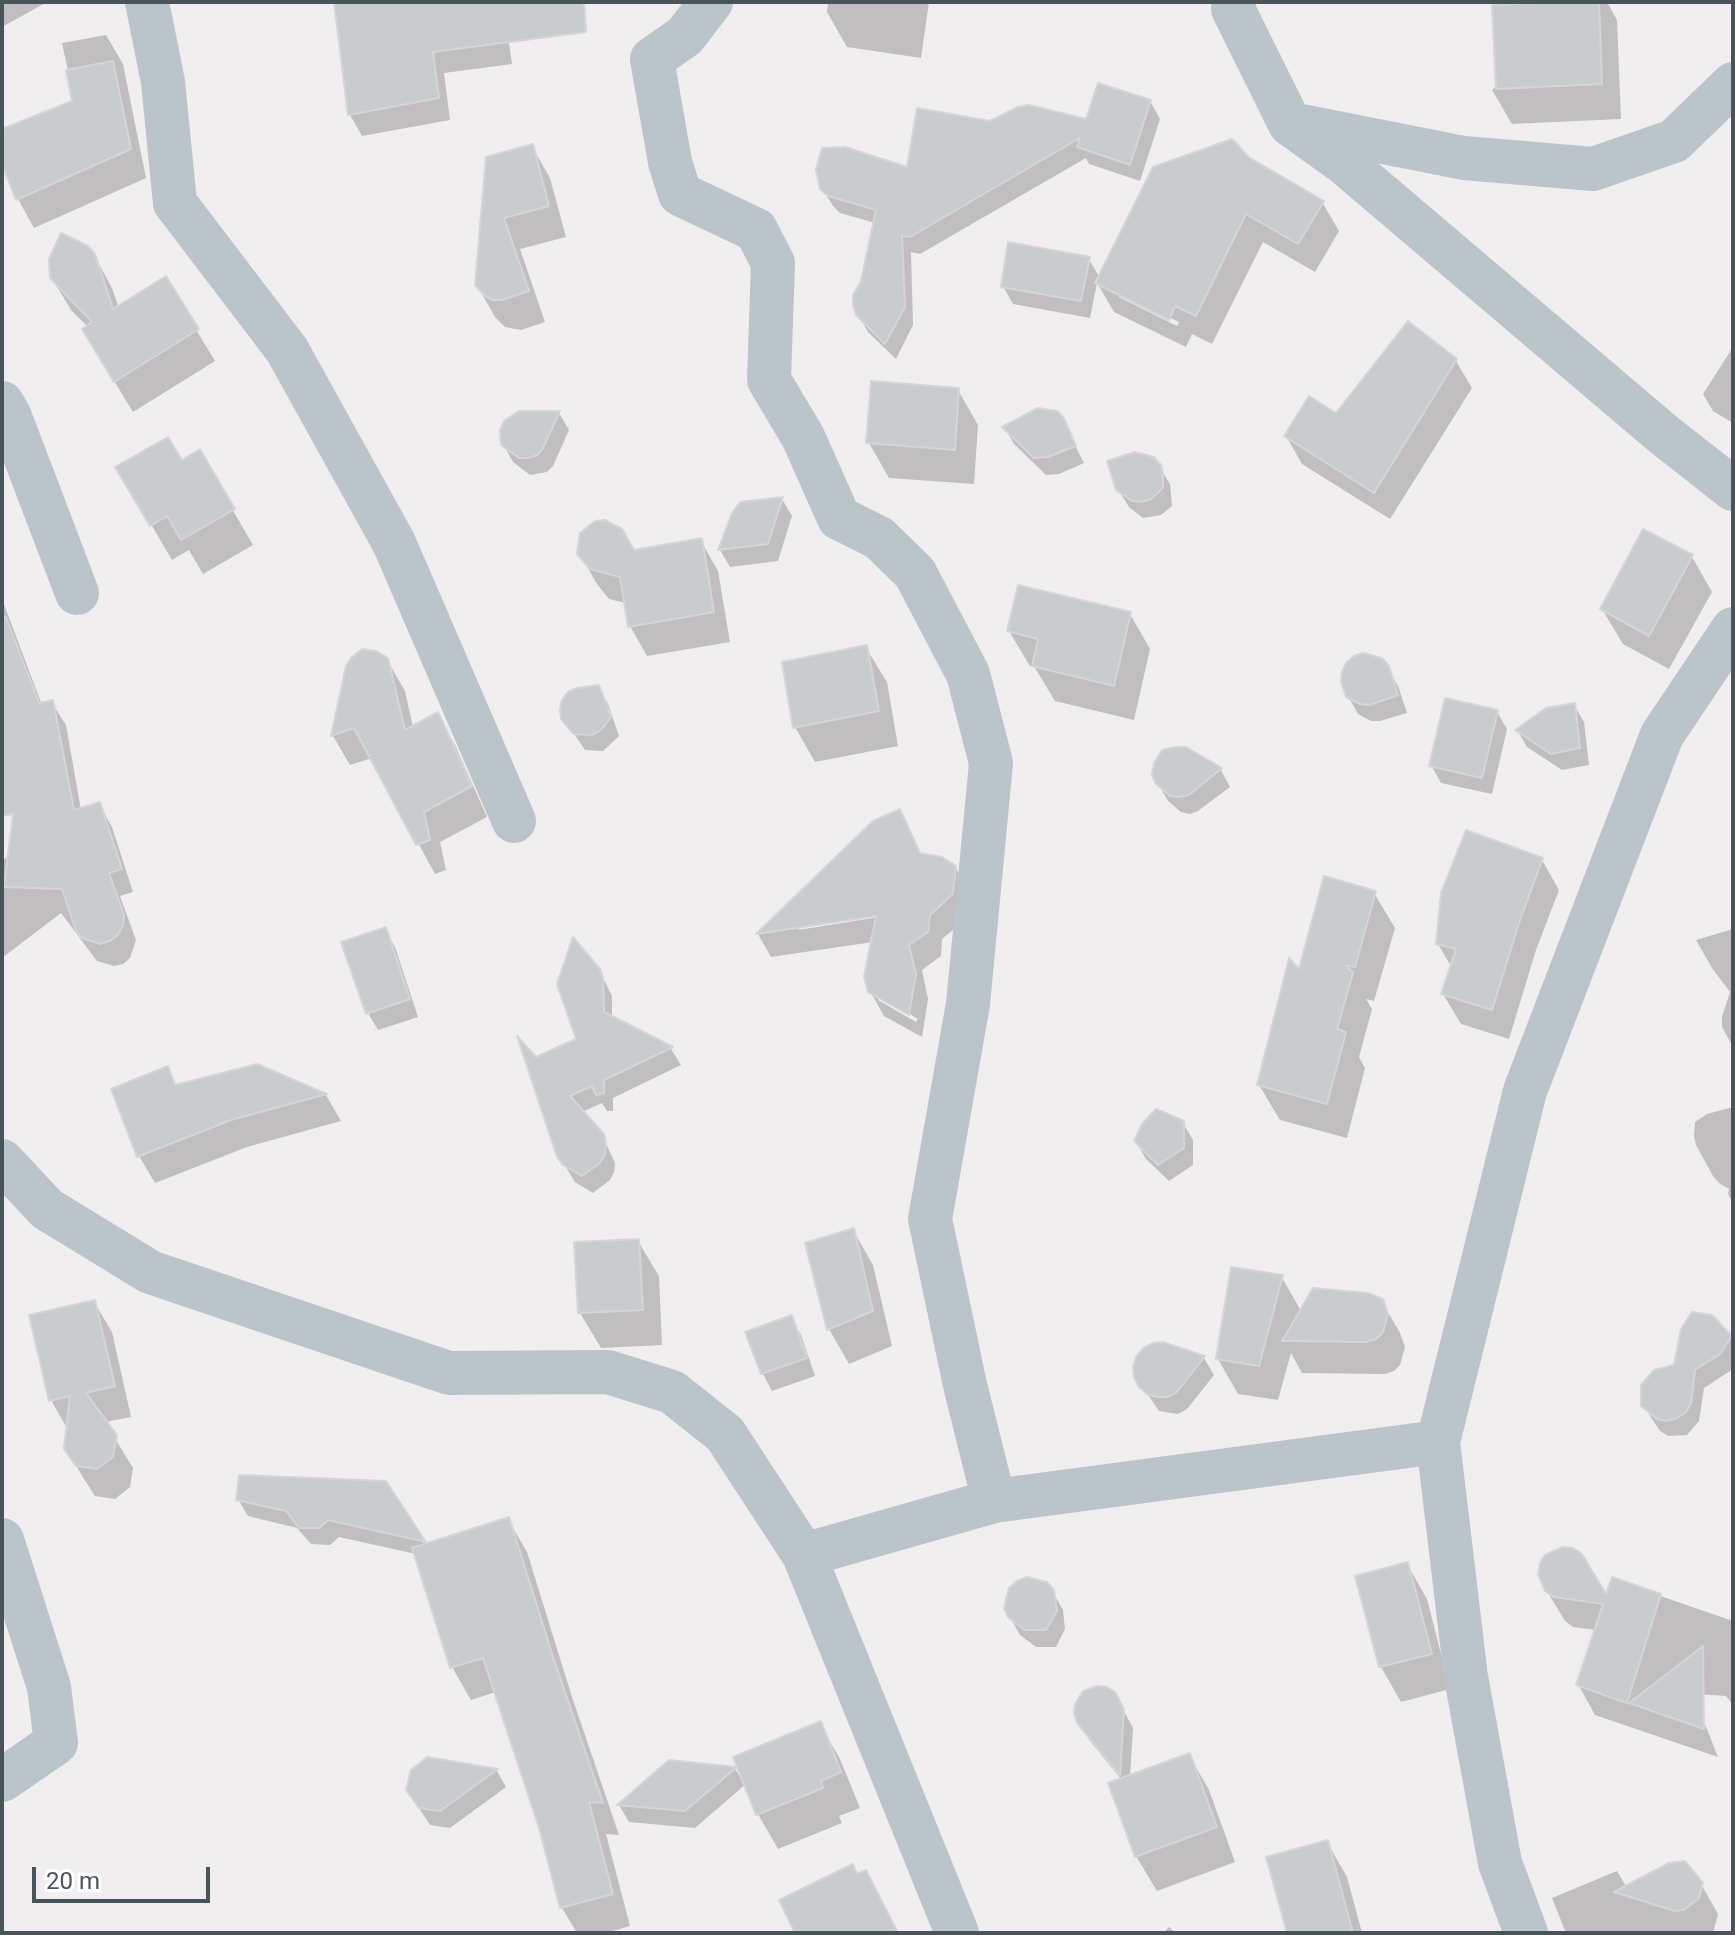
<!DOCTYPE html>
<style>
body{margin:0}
#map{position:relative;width:1735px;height:1935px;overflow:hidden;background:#f0eeef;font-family:Roboto,sans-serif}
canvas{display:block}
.frame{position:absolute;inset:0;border:4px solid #495459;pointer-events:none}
.scale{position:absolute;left:32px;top:1867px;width:178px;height:36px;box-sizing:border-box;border:4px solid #495459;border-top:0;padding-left:10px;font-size:24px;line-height:28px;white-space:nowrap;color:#495459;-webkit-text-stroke:6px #fff;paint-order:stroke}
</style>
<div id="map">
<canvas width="1735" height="1935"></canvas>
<div class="frame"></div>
<div class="scale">20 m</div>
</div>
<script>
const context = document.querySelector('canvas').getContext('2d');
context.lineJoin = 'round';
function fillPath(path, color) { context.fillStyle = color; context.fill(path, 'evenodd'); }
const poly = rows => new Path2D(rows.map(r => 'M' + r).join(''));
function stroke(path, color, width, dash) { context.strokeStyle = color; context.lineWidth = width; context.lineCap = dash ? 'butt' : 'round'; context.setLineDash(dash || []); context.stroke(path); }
fillPath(poly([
 [2,2,47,2,2,27],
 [336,2,503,2,512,64,444,73,450,120,362,136,350,115],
 [828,2,929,2,921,58,847,47,827,12],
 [1582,2,1607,2,1617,20,1621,119,1512,124,1492,90],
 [106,35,123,64,146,178,34,228,18,199,2,159,2,131,75,102,62,43],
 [1150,101,1160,119,1140,181,1089,164,1086,158,920,254,911,252,913,325,896,359,868,332,858,314,875,223,840,213,833,206,822,188,908,170,991,123,1088,121],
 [532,147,550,178,566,237,520,249,545,322,521,330,505,327,495,317,477,285],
 [1248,159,1322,202,1339,231,1315,272,1263,242,1212,344,1192,334,1186,347,1114,312,1097,283,1090,318,1013,304,1003,286,1088,258,1100,278],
 [1119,293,1179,322,1177,326,1119,297],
 [94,255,112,288,119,308,165,278,215,361,133,412,102,361,88,327,71,310,52,278],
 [1733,347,1733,423,1713,411,1703,394],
 [1456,361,1472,388,1390,519,1302,464,1286,436,1336,416],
 [958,390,978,425,974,484,889,478,869,443],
 [520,413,559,413,569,430,553,466,547,472,530,475,513,462,503,444],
 [1062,420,1084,463,1059,474,1046,475,1014,444,1005,428],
 [199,452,253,545,203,574,189,550,172,560,118,468,181,462],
 [1136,454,1145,454,1159,466,1170,484,1172,506,1161,515,1143,518,1129,507,1118,489],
 [782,499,792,516,778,561,730,567,720,550,733,514],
 [701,541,718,571,730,642,647,656,630,626,626,603,609,599,597,584,579,553,633,552],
 [1692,557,1712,592,1669,669,1623,644,1602,609],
 [2,599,42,705,52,703,66,725,81,810,99,804,112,827,133,892,120,896,136,940,130,958,123,964,114,966,97,961,61,913,2,958,2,861,39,832,2,735],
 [1130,614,1150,649,1134,720,1055,701,1035,668,1030,666,1009,631],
 [866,648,887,682,898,746,815,762,795,727],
 [387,660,405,691,413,727,438,715,455,745,487,817,440,842,446,870,435,874,372,758,350,765,333,736,348,667],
 [1387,668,1398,686,1407,713,1380,721,1371,721,1358,714,1348,696],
 [598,687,608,704,619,736,603,751,585,750,563,718],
 [1574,705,1584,722,1589,765,1562,770,1527,747,1517,730],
 [1497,712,1507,729,1492,794,1441,783,1431,765],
 [1185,749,1221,770,1230,787,1198,811,1190,814,1181,812,1168,801,1157,782],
 [899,812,922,855,954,865,968,889,966,919,942,939,941,956,922,970,928,999,922,1037,884,1016,870,991,873,942,771,957,758,934,874,822],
 [885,912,886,916,798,930,803,925],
 [878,995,918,1019,916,1022,878,1000],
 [1542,860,1559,890,1536,950,1509,1039,1461,1024,1443,994,1452,968,1438,944],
 [1374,893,1395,928,1374,1001,1366,999,1372,1009,1359,1057,1365,1068,1347,1138,1280,1120,1259,1085,1299,973],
 [1733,929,1733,1047,1722,1027,1722,1017,1730,992,1712,968,1696,940],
 [385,930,395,947,418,1017,378,1030,368,1013],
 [599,970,612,996,612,1019,671,1049,681,1065,613,1098,613,1111,607,1111,602,1103,582,1112,602,1135,615,1163,614,1172,610,1180,593,1193,575,1182,559,1156,535,1059,579,1040],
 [257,1066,326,1095,341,1121,247,1147,155,1183,139,1156,167,1069,178,1087],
 [1733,1107,1733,1203,1728,1194,1729,1189,1719,1183,1713,1176,1696,1145,1694,1136,1695,1122,1707,1114],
 [1183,1123,1193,1140,1193,1165,1169,1181,1146,1159,1136,1141],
 [853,1230,873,1265,892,1346,849,1364,829,1329],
 [638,1241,659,1276,662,1345,601,1348,580,1313],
 [1281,1276,1301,1311,1381,1300,1400,1333,1405,1347,1400,1365,1394,1371,1385,1374,1302,1373,1291,1353,1278,1400,1238,1394,1218,1359],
 [94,1302,112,1332,131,1417,105,1422,133,1468,130,1487,115,1499,95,1496,84,1479,66,1448,68,1430,51,1400],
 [791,1318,801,1335,815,1376,772,1391,763,1374,748,1333],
 [1730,1337,1733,1342,1733,1366,1730,1371,1704,1388,1699,1421,1687,1435,1668,1436,1660,1431,1643,1405,1676,1367],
 [1163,1344,1204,1358,1214,1375,1187,1409,1178,1414,1159,1411,1136,1377],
 [385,1483,426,1546,508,1520,527,1552,572,1697,619,1835,606,1834,630,1926,606,1933,577,1933,562,1908,541,1828,496,1692,471,1700,452,1667,416,1554,339,1537,330,1545,311,1544,297,1528,248,1516,238,1499],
 [1407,1564,1427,1599,1450,1689,1401,1702,1381,1667,1358,1577],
 [1614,1580,1733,1621,1733,1705,1726,1696,1693,1694,1718,1757,1595,1715,1578,1684,1596,1630,1573,1627,1565,1621,1542,1583,1607,1599],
 [1052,1591,1063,1610,1065,1629,1056,1647,1036,1647,1020,1635,1010,1617],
 [1114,1693,1133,1728,1130,1777,1189,1755,1209,1790,1235,1862,1157,1891,1136,1856,1122,1780,1090,1741,1079,1722],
 [820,1724,840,1759,860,1808,839,1816,842,1823,778,1849,758,1814,746,1784,695,1828,629,1822,619,1805,669,1762,735,1769,741,1778],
 [428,1760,497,1771,506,1787,450,1828,430,1825,419,1808],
 [1327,1842,1347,1877,1362,1933,1289,1933],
 [1617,1871,1627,1888,1701,1884,1718,1914,1713,1933,1566,1933,1552,1898],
 [1169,1927,1176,1933,1163,1933]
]), '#0003');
const building = poly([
 [334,2,584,2,586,32,433,52,439,98,348,115,334,2],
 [1555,2,1599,2,1602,84,1496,89,1492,5,1555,2],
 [113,61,131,149,16,200,2,165,2,129,72,101,66,70,113,61],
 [1098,83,1151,100,1130,165,1077,147,1080,138,910,237,902,236,905,307,885,344,856,315,853,305,853,295,861,281,876,210,828,196,820,189,816,169,822,148,845,147,907,167,917,108,990,121,1018,107,1029,105,1086,119,1098,83],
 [1232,139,1250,158,1324,201,1298,244,1246,214,1196,316,1175,306,1169,320,1095,283,1153,167,1232,139],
 [533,144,549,206,504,218,529,291,502,300,493,300,485,296,475,285,486,157,533,144],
 [61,233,88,246,95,254,113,309,166,276,199,329,114,382,82,329,92,322,50,278,49,259,61,233],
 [1008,242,1090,257,1081,301,1001,287,1008,242],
 [1408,321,1457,359,1374,493,1284,436,1309,396,1336,413,1408,321],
 [871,381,959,388,955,450,866,443,871,381],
 [1038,408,1057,411,1064,418,1076,446,1048,457,1034,458,1002,427,1038,408],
 [519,411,560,411,543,448,537,455,529,458,519,458,501,445,500,430,504,421,519,411],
 [168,437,182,460,200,449,235,509,181,540,167,516,150,526,115,467,168,437],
 [1135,452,1154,457,1161,465,1163,474,1163,488,1151,499,1142,502,1132,501,1116,490,1107,461,1135,452],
 [783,497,768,544,718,550,732,513,740,502,783,497],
 [605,520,622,529,634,550,702,538,714,612,628,627,620,577,590,569,577,554,580,533,595,521,605,520],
 [1643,529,1693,555,1649,636,1600,609,1643,529],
 [1018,585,1131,612,1114,686,1032,666,1038,639,1007,631,1018,585],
 [6,617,39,703,53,700,74,810,100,802,122,869,109,873,124,915,123,925,118,935,110,941,100,944,82,938,76,931,62,889,4,887,13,814,2,816,2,618,6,617],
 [867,645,879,711,793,728,782,662,867,645],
 [362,649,376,651,388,658,405,730,438,712,472,786,424,812,430,840,416,845,354,728,331,736,346,666,351,658,362,649],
 [1363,653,1382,658,1389,666,1398,695,1370,705,1360,704,1346,697,1341,682,1342,672,1346,663,1354,656,1363,653],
 [599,685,611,717,601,730,592,735,573,734,561,719,560,709,562,700,568,692,577,688,599,685],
 [1445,698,1498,710,1482,778,1429,766,1445,698],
 [1575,703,1580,748,1551,754,1515,730,1546,708,1575,703],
 [1176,747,1186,747,1222,768,1189,795,1179,797,1170,796,1155,783,1152,774,1154,763,1162,750,1176,747],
 [900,809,920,853,942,857,956,866,953,894,930,915,928,932,909,945,916,974,909,1015,868,992,864,977,876,916,756,934,873,821,900,809],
 [1466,830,1543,858,1520,920,1492,1010,1441,994,1456,949,1436,944,1441,893,1466,830],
 [1324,876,1376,891,1355,967,1346,965,1353,973,1337,1029,1346,1032,1327,1104,1257,1085,1289,958,1299,969,1324,876],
 [386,927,410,999,366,1014,341,942,386,927],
 [573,937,600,969,603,977,604,1012,673,1047,604,1080,604,1093,596,1095,592,1086,570,1096,604,1134,606,1144,605,1154,600,1163,582,1176,563,1165,557,1157,517,1036,536,1057,576,1039,557,984,573,937],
 [257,1064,327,1094,231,1120,137,1157,111,1089,168,1066,175,1085,257,1064],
 [1156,1109,1184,1121,1184,1148,1158,1165,1134,1141,1142,1124,1156,1109],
 [854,1228,873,1311,827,1330,805,1243,854,1228],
 [639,1239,643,1310,578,1313,574,1242,639,1239],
 [1231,1267,1283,1275,1259,1366,1216,1359,1231,1267],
 [1313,1288,1368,1293,1383,1299,1388,1314,1383,1332,1376,1339,1366,1342,1282,1341,1313,1288],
 [95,1300,115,1386,86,1393,117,1435,113,1457,97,1469,76,1466,64,1449,70,1396,49,1401,29,1315,95,1300],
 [1692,1312,1712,1315,1732,1336,1720,1354,1695,1370,1691,1403,1686,1412,1677,1418,1667,1421,1657,1419,1641,1406,1641,1385,1654,1370,1674,1365,1681,1329,1692,1312],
 [792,1315,807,1358,761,1374,745,1332,792,1315],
 [1163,1342,1205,1356,1177,1392,1168,1397,1157,1397,1147,1394,1139,1387,1134,1378,1133,1367,1136,1357,1143,1348,1153,1343,1163,1342],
 [239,1475,386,1481,426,1542,328,1520,319,1528,299,1528,286,1511,236,1500,239,1475],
 [509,1517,555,1663,603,1803,589,1802,613,1894,560,1908,539,1828,483,1658,450,1668,412,1548,509,1517],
 [1563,1547,1573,1548,1582,1554,1606,1594,1612,1577,1661,1594,1627,1703,1576,1685,1603,1604,1554,1597,1545,1591,1538,1574,1540,1563,1545,1555,1563,1547],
 [1408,1562,1432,1654,1379,1667,1355,1576,1408,1562],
 [1027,1577,1047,1582,1054,1590,1057,1611,1046,1630,1024,1630,1008,1617,1004,1608,1009,1588,1017,1581,1027,1577],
 [1703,1646,1704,1729,1629,1703,1703,1646],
 [1097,1686,1107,1687,1115,1692,1124,1709,1120,1775,1077,1723,1074,1713,1075,1704,1083,1691,1097,1686],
 [821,1721,841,1772,821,1781,823,1788,756,1815,733,1757,821,1721],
 [1190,1753,1217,1827,1135,1857,1108,1783,1190,1753],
 [427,1757,498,1769,440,1811,419,1808,406,1790,411,1770,427,1757],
 [669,1760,737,1767,685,1811,617,1805,669,1760],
 [1328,1840,1353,1933,1287,1933,1266,1857,1328,1840],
 [1685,1861,1703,1883,1699,1898,1684,1910,1675,1911,1614,1892,1669,1863,1685,1861],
 [853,1864,857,1874,866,1870,898,1933,795,1933,779,1900,853,1864]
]);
fillPath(building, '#c9cccf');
stroke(building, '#d3d6d9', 2);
stroke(poly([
 [147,2,163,82,175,203,287,350,394,543,514,821],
 [711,2,685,36,652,59,670,162,680,194,756,230,773,263,769,380,803,437,839,518,879,538,915,573,968,674,991,763,968,1004,930,1219,965,1385,994,1501],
 [1234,2,1233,9,1290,124,1343,162,1663,434,1733,489],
 [1302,126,1464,158,1593,169,1674,141,1733,84],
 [2,403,10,417,77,593],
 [2,1161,47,1209,150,1272,449,1373,608,1372,672,1392,725,1434,804,1555,957,1933],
 [1438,1442,1466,1677,1500,1863,1526,1933],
 [2,1540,49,1687,56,1743,2,1780],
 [804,1555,994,1501,1438,1442,1525,1091,1662,735,1733,629]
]), '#bbc5c9', 44);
</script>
